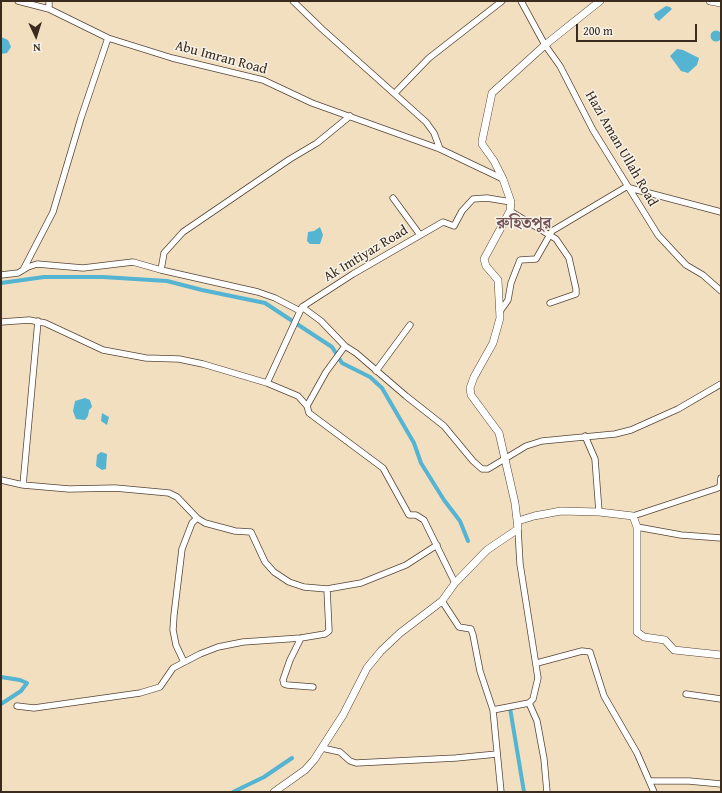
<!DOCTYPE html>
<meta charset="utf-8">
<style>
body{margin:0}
#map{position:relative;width:722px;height:793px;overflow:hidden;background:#f1dfc0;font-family:"Gentium Book Plus",serif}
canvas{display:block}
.frame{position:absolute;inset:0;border:2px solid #3b2a1e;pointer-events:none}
.north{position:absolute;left:16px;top:16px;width:40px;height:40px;-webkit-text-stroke:3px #f7f3e8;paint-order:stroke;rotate:176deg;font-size:11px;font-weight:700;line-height:16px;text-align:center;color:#3b2a1e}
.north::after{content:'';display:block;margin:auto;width:14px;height:18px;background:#3b2a1e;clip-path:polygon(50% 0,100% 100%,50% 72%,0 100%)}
.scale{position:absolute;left:576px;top:24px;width:121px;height:18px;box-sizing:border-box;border:2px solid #3b2a1e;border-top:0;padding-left:5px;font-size:12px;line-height:14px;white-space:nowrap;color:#3b2a1e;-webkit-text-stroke:3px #f7f3e8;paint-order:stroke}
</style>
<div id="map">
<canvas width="722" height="793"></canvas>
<div class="frame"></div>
<div class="north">N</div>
<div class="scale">200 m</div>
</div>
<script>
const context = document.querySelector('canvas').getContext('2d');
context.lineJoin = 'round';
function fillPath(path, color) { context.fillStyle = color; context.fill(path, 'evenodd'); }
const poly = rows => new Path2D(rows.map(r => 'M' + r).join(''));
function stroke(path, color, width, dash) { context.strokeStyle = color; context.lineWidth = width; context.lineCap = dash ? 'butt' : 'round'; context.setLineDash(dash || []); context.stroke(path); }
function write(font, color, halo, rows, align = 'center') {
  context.font = font + ' "Gentium Book Plus","Noto Serif Bengali",serif'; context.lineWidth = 3; context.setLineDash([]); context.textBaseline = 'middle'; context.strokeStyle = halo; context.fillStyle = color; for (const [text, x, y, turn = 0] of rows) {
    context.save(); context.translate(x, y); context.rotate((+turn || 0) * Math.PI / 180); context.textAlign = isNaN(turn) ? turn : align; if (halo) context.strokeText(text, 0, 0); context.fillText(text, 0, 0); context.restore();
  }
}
fillPath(poly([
 [666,6,670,7,672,9,659,21,655,18,654,14],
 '710.5 36a5.5 5.5 0 1 1 11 0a5.5 5.5 0 1 1-11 0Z',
 [1,37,8,40,11,47,7,53,1,54],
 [677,49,683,50,699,58,697,65,688,73,681,71,670,56],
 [320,227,323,235,320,244,310,244,307,241,308,232,314,231],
 [85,398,90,400,92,407,89,410,88,416,85,420,76,419,73,411,75,401],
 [102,413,109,417,107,425,101,421],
 [101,452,107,454,106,469,102,470,96,466,97,455]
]), '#54b4d2');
stroke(poly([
 [1,283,44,277,103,277,167,281,202,290,265,303,332,347,342,363,370,377,382,388,414,443,421,463,444,500,460,521,468,541],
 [1,677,20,680,27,683,21,691,1,704],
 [510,708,524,792],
 [233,792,264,777,292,758]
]), '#54b4d2', 4);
const minor = poly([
 [18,1,49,9,108,38,172,58,263,80,312,103,440,149,503,179],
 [293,1,322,29,426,122,434,133,440,149],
 [521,1,545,45,560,66,593,130,658,235,686,265,703,275,721,291],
 [49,9,49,1],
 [395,93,429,58,502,1],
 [393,198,420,235],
 [510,211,556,239,569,258,576,289,576,294,550,303],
 [23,270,53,212,81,118,108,38],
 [161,270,258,292,275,298,300,311],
 [1,275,18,273,28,267,37,264,83,268,133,262,161,270,164,253,183,232,290,159,317,143,350,116],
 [302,307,321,321,345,346,356,353,406,396,444,426,473,461,482,469,488,469,526,446,542,441,615,434,631,430,678,409,721,384],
 [501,310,508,300,511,283,520,260,536,259,552,231,626,187,721,212],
 [1,322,29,320,45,323,103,350,146,358,179,359,203,364,267,383,298,396,307,406,309,413,383,468,409,515,416,515,424,520,455,583],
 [376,371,410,325],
 [267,383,302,307,353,274,443,222,454,226,462,211,473,199,487,198,511,202],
 [307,406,326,372,345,346],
 [585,436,595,459,599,512],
 [1,480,23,485,38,321],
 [23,485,69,489,115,488,169,493,177,497,197,518,205,523,235,531,251,532,265,562,274,572,289,582,304,587,327,589,361,583,406,565,437,545],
 [633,516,715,489,720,487,721,478],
 [637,527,681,535,721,538],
 [442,601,459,627,471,629,473,635,480,671,493,710,501,792],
 [301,638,290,660,283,680,284,684,287,685,313,687],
 [184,662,176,645,173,630,174,615,182,549,192,523,197,518],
 [537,663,582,651,590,652,604,696,637,753,654,792],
 [686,694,721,699],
 [529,703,537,721,544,759,547,792],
 [17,706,34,708,140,693,160,687,173,668,200,654,218,647,243,642,301,638,325,634,329,631,327,589],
 [493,710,529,703,533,699,538,678,520,564,518,529],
 [322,748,340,752,350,761,356,763,456,758,497,754],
 [650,781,689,781,721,784]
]);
const major = poly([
 [710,1,721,3],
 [518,521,534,516,561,511,599,512,633,516,637,527,637,632,644,637,665,640,674,650,721,655],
 [274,792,305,770,314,760,343,715,367,668,381,651,400,633,442,601,455,583,487,550,518,529,515,503,499,433,471,395,470,388,474,377,493,343,500,318,498,280,486,266,484,259,510,211,511,202,503,179,494,161,482,144,482,141,492,93,545,45,600,1]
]);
stroke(minor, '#564536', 7);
stroke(major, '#564536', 8);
stroke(minor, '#fff', 5.5);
stroke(major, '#fff', 7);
write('14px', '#3b2a1e', '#f7f3e8', [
 ["Abu Imran Road",221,58,15],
 ["Hazi Aman Ullah Road",621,149,60],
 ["Ak Imtiyaz Road",366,254,-31]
]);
write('bold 16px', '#745357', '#f7f3e8', [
 ["রুহিতপুর",524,224]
]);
</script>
